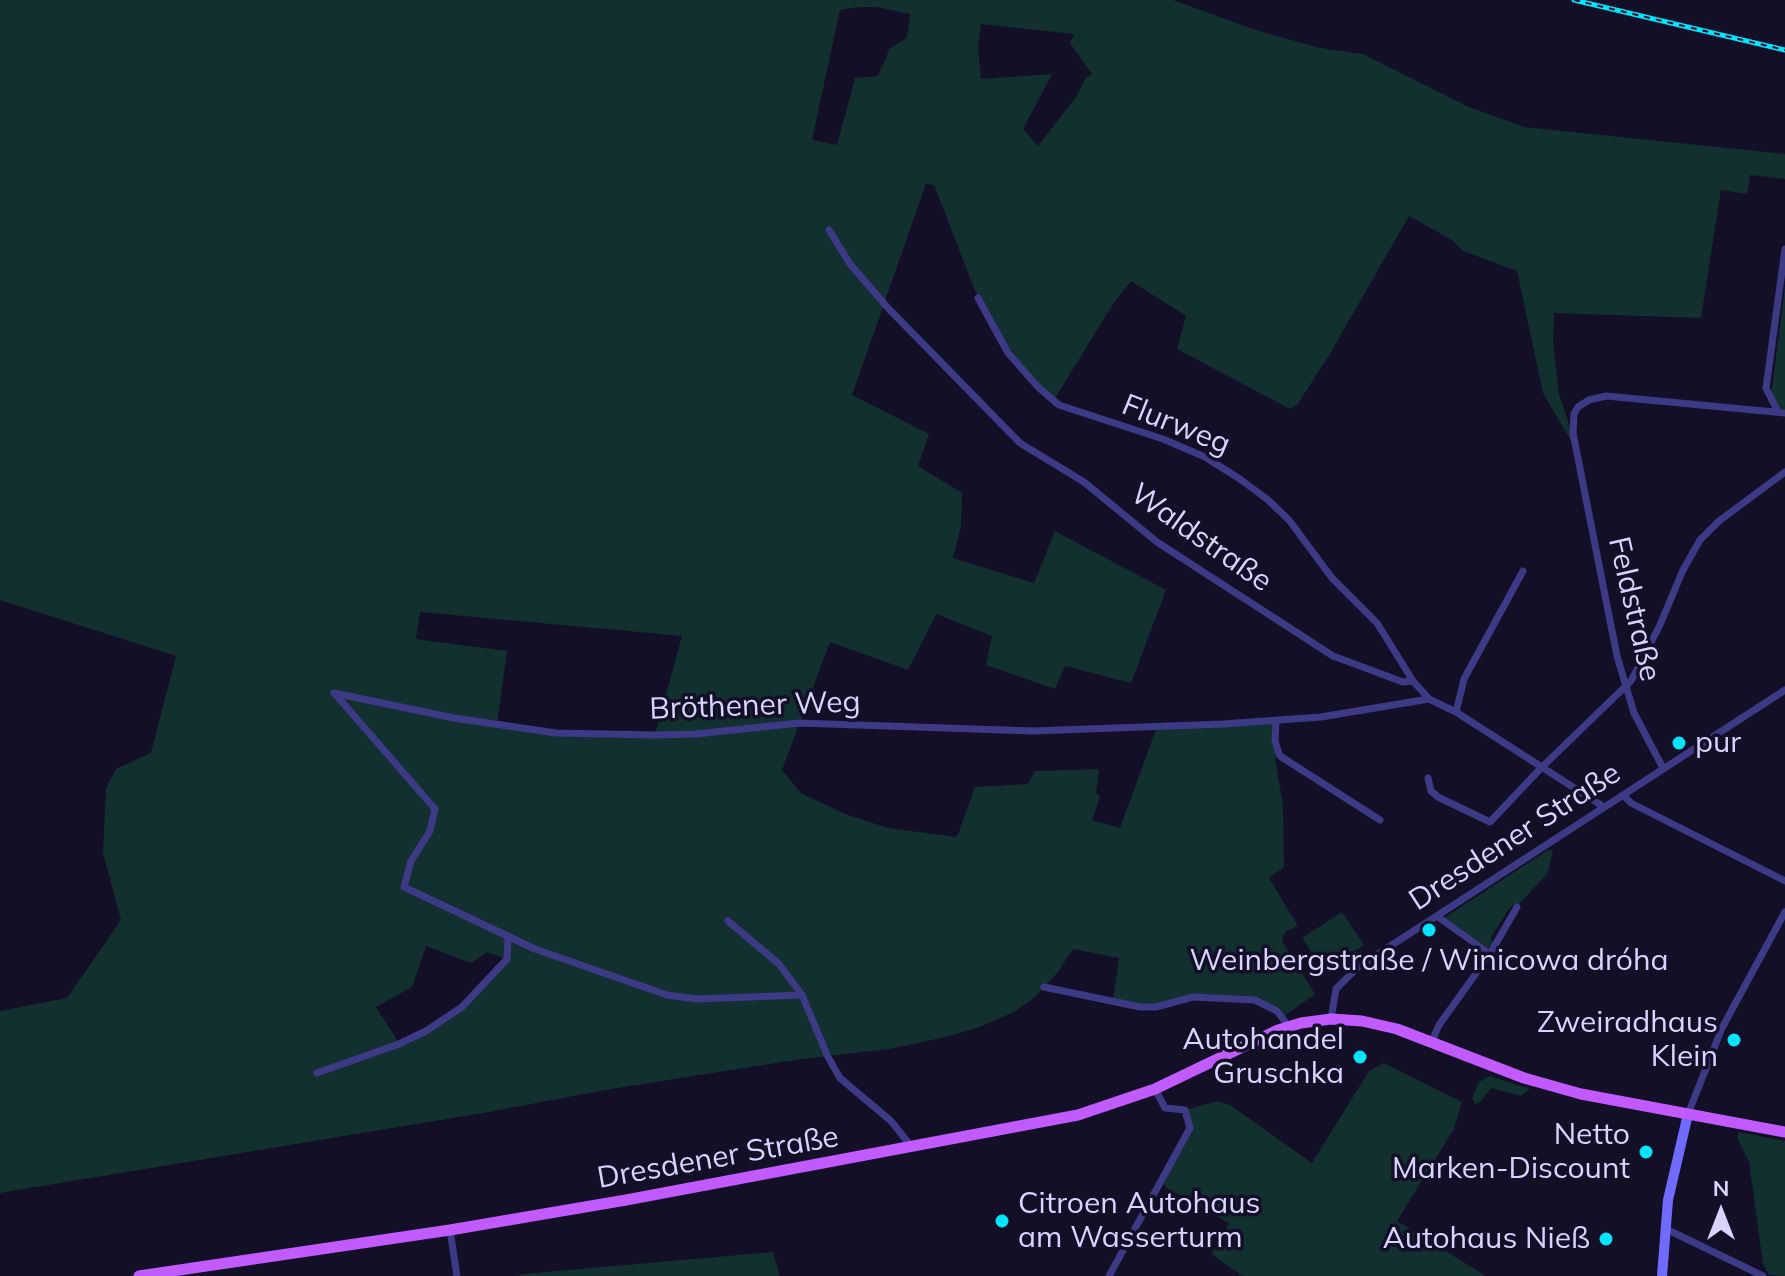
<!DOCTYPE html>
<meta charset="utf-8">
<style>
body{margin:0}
#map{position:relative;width:1785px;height:1276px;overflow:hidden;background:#130f26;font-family:Mulish,sans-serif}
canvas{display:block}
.north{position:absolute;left:1681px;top:1172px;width:80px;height:80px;-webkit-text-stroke:6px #130f26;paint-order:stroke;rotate:0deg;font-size:22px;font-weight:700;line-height:32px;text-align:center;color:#d9d4ff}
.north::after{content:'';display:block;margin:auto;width:28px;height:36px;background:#d9d4ff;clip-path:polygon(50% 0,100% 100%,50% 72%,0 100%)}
</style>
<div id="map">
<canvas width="1785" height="1276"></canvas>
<div class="north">N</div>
</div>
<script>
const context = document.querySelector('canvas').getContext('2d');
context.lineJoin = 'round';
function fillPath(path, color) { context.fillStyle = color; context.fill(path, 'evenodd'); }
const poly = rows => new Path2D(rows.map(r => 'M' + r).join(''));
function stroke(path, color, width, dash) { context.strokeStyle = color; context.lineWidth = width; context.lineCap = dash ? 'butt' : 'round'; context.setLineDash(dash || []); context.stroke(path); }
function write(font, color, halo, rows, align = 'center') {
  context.font = font + ' Mulish,sans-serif'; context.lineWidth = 7; context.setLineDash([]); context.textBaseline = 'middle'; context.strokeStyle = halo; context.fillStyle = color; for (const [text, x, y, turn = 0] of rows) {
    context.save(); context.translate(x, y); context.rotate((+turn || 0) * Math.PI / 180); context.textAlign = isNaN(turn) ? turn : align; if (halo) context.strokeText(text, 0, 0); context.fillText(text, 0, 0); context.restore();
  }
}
fillPath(poly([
 [0,0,1173,0,1256,30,1320,48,1363,54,1469,107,1524,127,1785,154,1785,179,1750,175,1747,194,1721,190,1701,318,1554,313,1553,343,1559,394,1578,453,1543,393,1517,271,1463,251,1452,240,1409,216,1328,357,1297,405,1290,409,1177,349,1186,316,1131,281,1113,304,1054,400,1008,352,978,298,934,185,926,184,852,395,929,434,918,466,962,493,961,526,953,558,1034,583,1055,531,1166,590,1131,683,1065,666,1055,689,986,665,992,636,936,614,908,670,830,642,782,770,801,793,845,814,888,828,957,837,975,787,1028,784,1035,771,1099,769,1096,793,1100,797,1092,820,1120,828,1157,727,1276,721,1278,754,1275,759,1283,806,1284,867,1269,878,1298,926,1285,932,1282,941,1315,994,1283,1017,1269,1005,1193,997,1156,1007,1113,1001,1119,958,1073,949,1058,972,1034,998,1014,1012,977,1028,946,1037,889,1049,795,1060,611,1089,483,1113,0,1193,0,1011,67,998,121,920,103,853,106,788,116,769,151,753,176,656,0,600],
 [859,7,876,7,910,14,907,38,890,48,878,76,855,78,837,145,812,140,840,10],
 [981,24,1074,34,1070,43,1092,74,1086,77,1076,97,1038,146,1023,129,1052,74,981,79,978,47],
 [420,612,682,636,655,735,556,733,497,724,507,651,416,639],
 [426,946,471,963,487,952,506,959,461,1007,399,1043,376,1007,412,987],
 [1785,286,1785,409,1780,409,1771,396],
 [1548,850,1553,850,1548,873,1518,905,1514,904,1507,912,1490,939,1494,942,1492,947,1488,948,1444,918],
 [1342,912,1364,945,1325,972,1302,938],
 [1384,1063,1462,1102,1454,1129,1397,1221,1486,1276,1243,1276,1211,1254,1229,1223,1165,1187,1162,1180,1187,1135,1185,1110,1218,1101,1230,1105,1312,1163,1369,1071],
 [1490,1076,1530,1089,1521,1096,1491,1088,1479,1103,1475,1104,1472,1098,1479,1082],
 [1738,1132,1785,1141,1785,1276,1769,1275,1763,1263,1749,1162,1738,1140],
 [773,1252,780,1276,516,1276,523,1274]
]), '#12302f');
stroke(poly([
 [829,230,850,264,888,308,1020,443,1084,482,1157,542,1333,656,1403,682,1413,681,1429,699,1456,712,1604,807],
 [978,298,1008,353,1038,387,1059,405,1163,439,1205,457,1240,479,1268,500,1289,520,1332,578,1377,623,1413,681],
 [1778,412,1766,388,1785,249],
 [334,693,454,718,556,733,655,735,696,734,799,723,1033,731,1223,724,1321,717,1429,699],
 [336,695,435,809,430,831,411,861,404,887,535,949,667,995,697,999,802,995],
 [1456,712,1464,679,1523,571],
 [1276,721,1275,741,1280,756,1380,820],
 [1663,768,1634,713,1617,656,1573,433,1574,414,1578,407,1589,400,1606,396,1785,413],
 [1428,778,1431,791,1438,797,1490,822,1541,768,1631,681,1659,627,1683,570,1700,540,1719,521,1785,472],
 [1623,795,1631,803,1785,881],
 [1438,917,1490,954],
 [728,921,779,964,802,995,828,1057,840,1078,891,1121,911,1146],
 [1044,987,1140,1007,1156,1007,1193,997,1255,1000,1277,1011,1289,1027],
 [1331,1019,1336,989,1358,967,1785,690],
 [1432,1041,1439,1025,1490,954,1517,907],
 [317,1073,399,1044,426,1031,462,1007,507,959,508,937],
 [1688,1114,1722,1028,1785,912],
 [1664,1228,1763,1276],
 [450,1230,457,1276],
 [1109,1276,1190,1128,1185,1110,1165,1108,1155,1089]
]), '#3d3a85', 7);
stroke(poly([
 [1662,1276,1668,1200,1688,1114]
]), '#6f6bff', 10);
stroke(poly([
 [139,1276,450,1230,626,1200,1078,1115,1155,1089,1278,1030,1301,1023,1331,1019,1362,1021,1397,1029,1524,1078,1581,1094,1785,1132]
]), '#c25bff', 11);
const rail = poly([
 [1574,0,1785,50]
]);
stroke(rail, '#00e5ff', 5);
stroke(rail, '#130f26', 2, [6]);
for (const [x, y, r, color] of [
 [1679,743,8,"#00e5ff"],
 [1429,930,8,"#00e5ff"],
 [1734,1040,8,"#00e5ff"],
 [1360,1057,8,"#00e5ff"],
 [1646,1152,8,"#00e5ff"],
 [1002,1221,8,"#00e5ff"],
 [1606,1239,8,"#00e5ff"]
]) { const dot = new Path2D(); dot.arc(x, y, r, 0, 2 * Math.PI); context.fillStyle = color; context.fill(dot); stroke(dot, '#130f26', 3); }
write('30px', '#d9d4ff', '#130f26', [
 ["Flurweg",1176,425,22],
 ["Waldstraße",1201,538,35],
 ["Feldstraße",1634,609,77],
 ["Bröthener Weg",755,706,-2],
 ["Dresdener Straße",1515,837,-33],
 ["Dresdener Straße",718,1158,-10]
]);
write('30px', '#d9d4ff', '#130f26', [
 ["pur",1695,743,"left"],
 ["Weinbergstraße / Winicowa dróha",1429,961,"center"],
 ["Zweiradhaus",1718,1023],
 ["Klein",1718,1057],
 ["Autohandel",1344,1040],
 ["Gruschka",1344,1074],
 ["Netto",1630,1135],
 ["Marken-Discount",1630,1169],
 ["Citroen Autohaus",1018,1204,"left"],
 ["am Wasserturm",1018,1238,"left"],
 ["Autohaus Nieß",1590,1239]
], 'right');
</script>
